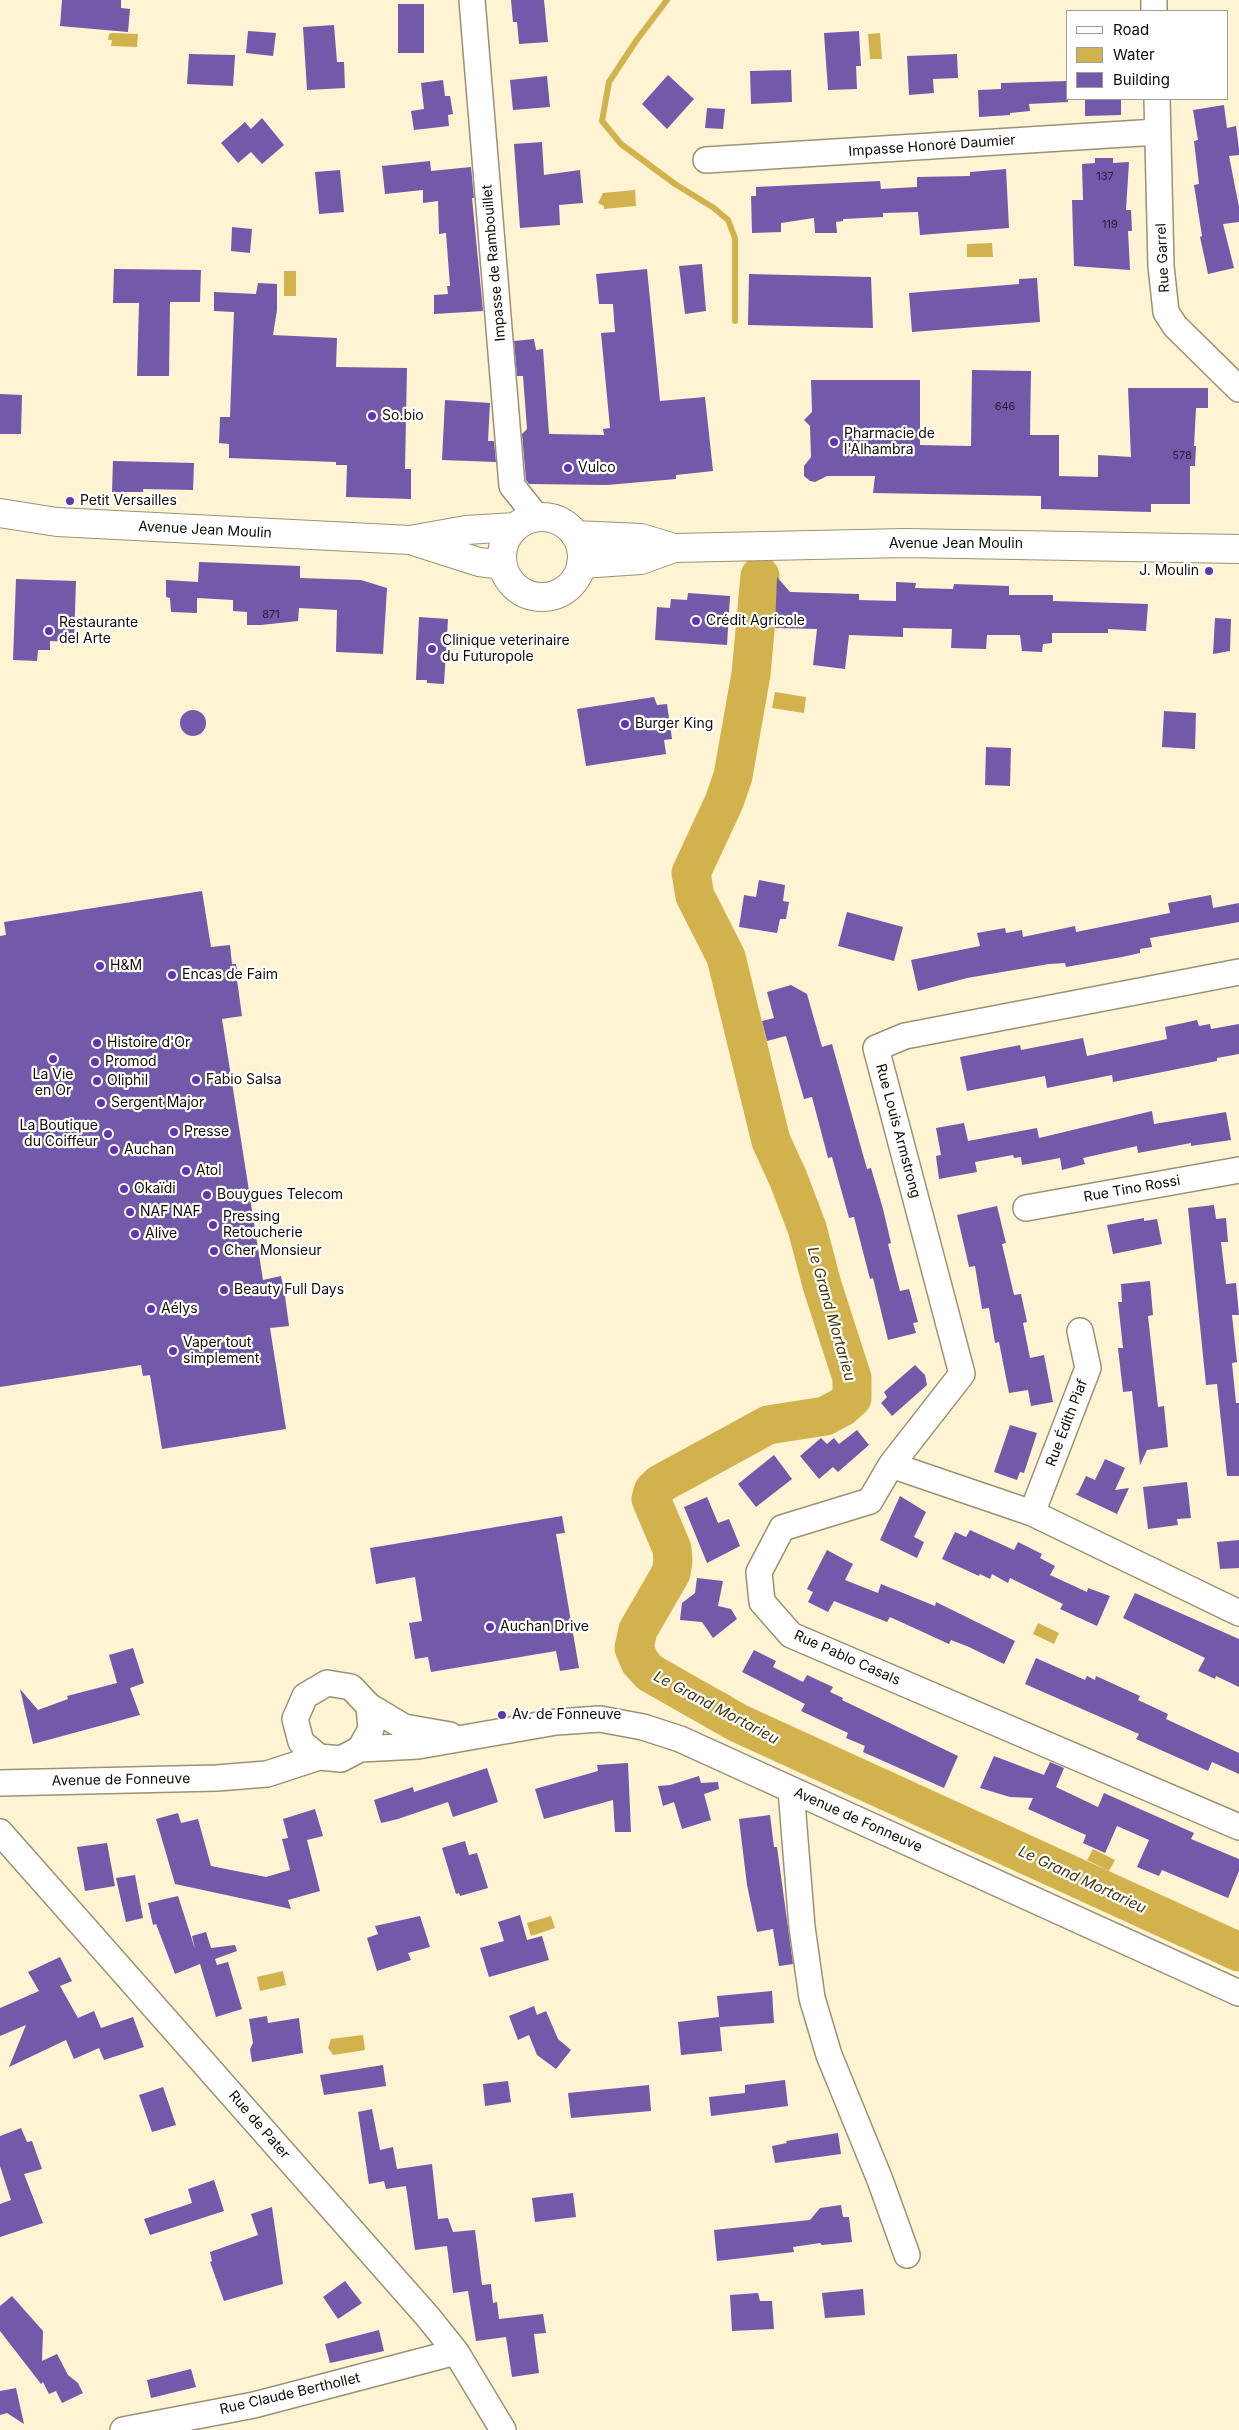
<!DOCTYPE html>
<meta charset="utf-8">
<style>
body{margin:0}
#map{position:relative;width:1239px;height:2430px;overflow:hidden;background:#fef3d3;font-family:Inter,sans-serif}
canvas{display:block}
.legend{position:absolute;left:1066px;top:10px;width:162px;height:90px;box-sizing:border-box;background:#fff;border:1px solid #9f9d9a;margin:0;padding:6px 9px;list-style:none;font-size:15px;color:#0f0b03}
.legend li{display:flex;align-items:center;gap:10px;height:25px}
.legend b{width:25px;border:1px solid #9f9d9a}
</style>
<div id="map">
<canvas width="1239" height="2430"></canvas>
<ul class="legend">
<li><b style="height:6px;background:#fff"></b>Road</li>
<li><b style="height:14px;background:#d2b24c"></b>Water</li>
<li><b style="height:14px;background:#7259aa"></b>Building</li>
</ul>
</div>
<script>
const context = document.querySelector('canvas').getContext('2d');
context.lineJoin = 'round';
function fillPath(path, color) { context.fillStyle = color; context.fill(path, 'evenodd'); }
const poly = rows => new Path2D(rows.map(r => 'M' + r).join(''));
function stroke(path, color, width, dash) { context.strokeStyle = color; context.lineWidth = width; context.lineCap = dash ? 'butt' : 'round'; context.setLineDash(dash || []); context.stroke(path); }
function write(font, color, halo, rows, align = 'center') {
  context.font = font + ' Inter,sans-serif'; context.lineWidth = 4.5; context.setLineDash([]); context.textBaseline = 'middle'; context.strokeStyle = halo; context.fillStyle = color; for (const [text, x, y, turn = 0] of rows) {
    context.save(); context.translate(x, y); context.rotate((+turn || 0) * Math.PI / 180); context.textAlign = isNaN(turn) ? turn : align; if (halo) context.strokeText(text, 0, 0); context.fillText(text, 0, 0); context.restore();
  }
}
fillPath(poly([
 [112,33,138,34,137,47,111,46,112,40,108,40,109,34],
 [880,33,882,59,870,59,868,34],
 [635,190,636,206,604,209,604,206,598,203,603,193],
 [992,243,993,257,967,257,967,244],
 [284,271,296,271,296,296,284,296],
 [775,692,806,697,804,713,772,708],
 [1038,1623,1059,1633,1054,1644,1033,1634],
 [708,1685,731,1696,726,1706,703,1695],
 [1093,1849,1115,1860,1109,1871,1087,1860],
 [551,1916,555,1928,531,1936,527,1923],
 [283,1971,286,1985,260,1991,257,1977],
 [363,2035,365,2050,333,2055,328,2048,331,2039]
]), '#d2b24c');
stroke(poly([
 [667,0,636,41,609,82,602,121,621,144,675,184,714,208,728,220,735,238,735,321]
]), '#d2b24c', 6);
stroke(poly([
 [760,576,751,674,733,776,724,802,691,873,695,896,726,957,771,1141,788,1178,807,1228,822,1285,852,1378,852,1398,842,1407,825,1416,768,1425,660,1484,653,1491,651,1499,672,1549,673,1561,671,1573,638,1630,634,1648,640,1662,650,1673,738,1723,1239,1952]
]), '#d2b24c', 39);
fillPath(poly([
 [62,0,121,0,121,8,130,9,128,32,60,26],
 [511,0,544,0,548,42,519,44,517,22,513,22],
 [398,4,424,4,424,53,398,53],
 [334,25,337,62,344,62,345,88,307,90,303,27],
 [248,31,276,33,273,56,246,53],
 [859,31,861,66,856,66,857,89,828,90,824,33],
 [189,54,235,55,233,86,187,84],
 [957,54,958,78,933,79,934,93,909,95,907,56],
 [791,70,792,102,751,104,750,71],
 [668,75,694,99,667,129,642,104],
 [547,76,550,107,513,110,510,80],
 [443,80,445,96,450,96,453,114,448,115,449,126,414,130,411,111,424,109,421,83],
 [1068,81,1068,102,1029,104,1030,111,1010,113,1010,115,979,117,978,90,1001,89,1001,83],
 [1085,99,1121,99,1121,115,1085,116],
 [1224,105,1227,128,1236,126,1239,149,1239,155,1229,156,1239,207,1239,222,1223,224,1234,268,1208,274,1200,237,1202,236,1194,185,1199,184,1194,141,1198,140,1193,110],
 [707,108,725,109,723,129,705,128],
 [262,118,284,145,262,164,251,152,238,163,221,143,245,122,251,129],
 [542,142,544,175,580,170,583,203,559,205,560,225,520,228,514,144],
 [1095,158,1113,158,1113,163,1129,162,1126,210,1131,210,1132,231,1128,231,1130,270,1074,266,1072,200,1083,200,1082,164,1095,163],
 [430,161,431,171,471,167,474,198,472,198,483,311,434,314,434,295,448,294,447,286,450,286,446,233,439,234,438,201,423,203,423,190,385,194,382,166],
 [1006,169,1009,228,920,235,918,212,883,213,883,217,843,219,843,221,836,222,837,233,815,233,814,218,781,223,781,232,752,233,751,196,756,196,756,187,880,181,881,189,917,187,917,177,970,176,970,172],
 [340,170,344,212,319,214,315,172],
 [232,227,252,229,250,253,231,251],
 [702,264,706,311,685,314,679,266],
 [114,269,201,270,200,302,170,302,169,376,137,376,139,303,113,303],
 [647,269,660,401,705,397,713,471,676,475,676,479,607,485,529,484,526,480,522,434,527,429,523,376,517,376,514,341,534,339,536,350,543,349,549,434,604,435,603,429,610,428,601,333,615,332,613,304,599,304,596,274],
 [749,274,871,277,873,328,748,325],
 [1037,278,1040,322,912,332,909,293,1019,284,1019,279],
 [258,283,277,284,277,310,273,335,337,338,336,367,407,368,405,469,411,469,411,499,346,497,347,465,336,465,336,462,229,458,229,444,219,443,220,417,230,417,234,312,214,311,214,292,256,294],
 [972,370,1031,371,1030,435,1059,435,1059,476,1098,477,1098,455,1131,457,1128,388,1208,388,1208,408,1196,408,1194,446,1196,446,1195,466,1190,466,1190,504,1151,504,1151,512,1041,509,1041,496,873,493,875,476,827,476,815,482,810,481,804,476,804,466,811,457,810,426,804,420,812,412,811,380,920,380,920,445,971,446],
 [0,394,22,395,21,434,0,434],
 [445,400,490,403,488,441,494,441,496,462,442,460],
 [113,461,194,463,193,490,143,489,143,492,112,492],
 [199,562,300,566,300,578,361,580,387,588,383,654,336,652,337,610,299,608,298,621,261,625,247,625,247,612,233,611,233,600,197,598,197,613,171,612,170,598,166,597,166,580,198,582],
 [777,577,790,592,859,594,859,600,896,601,896,582,916,583,915,588,953,589,954,584,1009,586,1009,595,1053,595,1053,601,1148,604,1146,631,1108,629,1108,633,1052,633,1052,643,1043,644,1042,652,1022,651,1020,635,987,635,986,649,951,648,952,629,903,628,903,637,849,635,845,669,813,665,817,629,775,628],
 [16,579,76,581,74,642,50,641,50,650,38,650,37,661,13,660],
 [688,593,730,596,727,645,655,640,657,607,670,608,671,599,687,600],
 [419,617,448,619,444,684,427,683,427,680,416,680],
 [1215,618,1231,619,1230,651,1213,654],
 [654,697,657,705,667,704,672,739,664,740,666,754,586,766,577,709],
 '180 723a13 13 0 1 1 26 0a13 13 0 1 1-26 0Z',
 [1164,711,1196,713,1195,749,1162,747],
 [986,747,1011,748,1010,786,985,785],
 [759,880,785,885,783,901,789,902,786,919,780,919,777,933,739,927,744,895,756,897],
 [202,891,211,947,230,945,232,964,236,964,238,979,237,980,242,1016,222,1019,263,1280,281,1276,285,1296,289,1326,270,1328,286,1429,162,1449,150,1375,143,1376,141,1365,0,1387,0,936,6,935,4,922],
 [1211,895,1213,908,1239,903,1239,922,1150,938,1152,947,1140,949,1140,953,1122,957,1066,967,1065,963,1049,964,967,978,918,991,911,960,980,946,977,933,1005,928,1006,933,1022,930,1023,937,1075,926,1076,932,1170,913,1168,903],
 [847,912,903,927,894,961,838,946],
 [791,985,807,994,822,1047,832,1044,867,1169,871,1168,883,1209,891,1243,888,1244,900,1291,909,1289,918,1322,913,1323,916,1333,888,1340,873,1278,870,1279,854,1217,849,1218,832,1157,828,1158,812,1097,804,1099,786,1036,767,1041,762,1021,774,1018,767,992],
 [1197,1020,1199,1026,1210,1024,1211,1029,1239,1024,1239,1054,1217,1058,1217,1061,1113,1082,1112,1075,1047,1088,1045,1076,967,1091,960,1057,1020,1045,1021,1050,1083,1038,1087,1056,1167,1039,1165,1027],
 [1152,1111,1154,1124,1226,1112,1231,1140,1191,1146,1191,1143,1138,1153,1137,1146,1083,1158,1085,1164,1062,1170,1060,1158,1022,1165,1021,1157,1014,1158,1013,1155,975,1162,977,1172,939,1179,936,1156,941,1155,936,1128,964,1123,968,1141,1037,1128,1039,1138],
 [1214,1205,1216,1219,1226,1218,1228,1242,1221,1242,1226,1284,1236,1283,1239,1315,1232,1315,1237,1362,1232,1363,1236,1403,1239,1403,1239,1476,1227,1476,1217,1384,1206,1385,1188,1208],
 [997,1206,1006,1243,1002,1244,1014,1295,1021,1294,1027,1322,1023,1323,1030,1358,1044,1355,1053,1402,1031,1406,1028,1390,1009,1393,999,1342,995,1343,989,1308,982,1309,975,1266,969,1267,957,1215],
 [1144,1218,1144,1221,1157,1219,1162,1244,1113,1254,1107,1225],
 [1150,1281,1153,1315,1148,1316,1158,1407,1164,1406,1168,1447,1147,1450,1140,1465,1132,1391,1123,1392,1118,1348,1123,1348,1118,1302,1122,1302,1121,1284],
 [915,1365,925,1375,927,1385,892,1416,881,1403,887,1397,884,1392],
 [1010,1425,1037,1433,1024,1473,1020,1472,1017,1480,994,1472],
 [857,1430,869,1445,838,1472,833,1467,819,1479,800,1456,821,1438,827,1444,834,1438,839,1444],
 [774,1455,792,1479,756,1507,738,1484],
 [1105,1459,1125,1468,1115,1490,1129,1488,1117,1514,1075,1494,1078,1493,1086,1476,1095,1480],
 [1187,1482,1191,1518,1177,1519,1178,1525,1148,1529,1143,1487],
 [900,1496,926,1512,914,1537,924,1542,917,1558,880,1540],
 [707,1497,718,1523,729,1519,740,1546,707,1563,684,1507],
 [562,1516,565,1533,556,1534,579,1668,560,1671,556,1651,431,1672,428,1657,415,1659,409,1623,422,1621,415,1577,376,1584,370,1548],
 [970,1530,1014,1550,1018,1542,1042,1554,1040,1558,1055,1566,1050,1575,1087,1592,1088,1588,1110,1596,1097,1626,1060,1609,1063,1604,1010,1578,1008,1583,992,1574,990,1579,980,1574,979,1576,942,1559,955,1532,966,1537],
 [1239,1540,1239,1568,1220,1569,1217,1542],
 [827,1550,853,1564,845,1580,878,1593,881,1584,935,1606,936,1602,1015,1641,1004,1664,969,1647,951,1640,949,1644,890,1617,887,1622,834,1601,828,1612,808,1602,813,1592,807,1589],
 [697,1578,723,1581,718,1606,731,1609,737,1619,713,1638,702,1622,680,1620,682,1603,695,1593],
 [1135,1593,1239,1639,1239,1687,1216,1676,1215,1679,1198,1671,1205,1658,1123,1618],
 [133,1648,144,1683,130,1688,140,1715,33,1744,20,1689,38,1710,68,1699,67,1696,117,1683,109,1655],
 [754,1650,776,1661,773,1667,803,1682,807,1675,833,1687,830,1692,843,1698,842,1700,958,1756,944,1788,863,1752,865,1746,846,1738,848,1733,801,1711,805,1704,742,1672],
 [1036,1658,1085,1680,1087,1676,1095,1680,1096,1676,1140,1696,1138,1700,1168,1714,1166,1719,1239,1753,1239,1774,1212,1762,1208,1771,1136,1739,1139,1734,1025,1684],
 [994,1756,1044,1775,1050,1762,1064,1768,1056,1787,1098,1807,1104,1793,1194,1833,1191,1839,1239,1859,1239,1871,1228,1898,1162,1870,1159,1876,1137,1867,1149,1840,1117,1826,1105,1853,1083,1843,1086,1835,1028,1809,1033,1798,1010,1797,980,1788],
 [628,1763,631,1832,615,1832,613,1800,544,1819,535,1789,598,1771,597,1765],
 [487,1768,498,1802,453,1817,448,1802,398,1819,381,1823,374,1800,413,1787,414,1792],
 [699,1776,701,1783,718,1782,719,1789,704,1794,711,1820,682,1829,674,1802,663,1806,658,1786,670,1785],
 [315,1809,323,1836,307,1840,320,1891,288,1900,291,1909,175,1884,156,1819,178,1813,181,1823,198,1819,211,1866,266,1877,290,1870,282,1839,288,1838,283,1819],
 [770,1815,774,1847,777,1847,793,1964,779,1966,773,1929,757,1932,747,1885,739,1819],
 [465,1841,469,1855,477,1853,488,1888,460,1896,459,1893,456,1894,442,1848],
 [107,1843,115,1886,85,1891,77,1847],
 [135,1875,143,1918,126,1922,116,1878],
 [178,1896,195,1949,192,1936,206,1932,211,1948,235,1945,237,1951,215,1959,217,1965,228,1962,242,2009,216,2017,200,1964,175,1974,156,1924,153,1925,148,1903],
 [520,1915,527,1940,542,1936,549,1960,489,1977,480,1948,504,1941,498,1922],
 [420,1916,430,1947,408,1953,411,1960,377,1971,367,1938,378,1934,375,1926],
 [60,1957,72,1981,60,1986,78,2018,94,2011,101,2028,133,2017,144,2047,104,2060,99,2048,74,2059,66,2040,9,2067,26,2025,0,2036,0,2008,39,1991,28,1972],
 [772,1991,774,2023,720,2027,717,1996],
 [534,2006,537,2015,546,2011,558,2039,571,2050,556,2069,537,2055,529,2035,518,2040,509,2016],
 [267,2016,268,2023,299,2018,303,2053,252,2062,250,2049,253,2043,249,2019],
 [719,2017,722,2051,681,2055,678,2022],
 [383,2065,386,2086,324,2095,320,2075],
 [785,2080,788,2106,711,2116,709,2097,745,2093,745,2085],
 [508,2081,511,2102,485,2106,483,2084],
 [649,2085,651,2111,571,2118,568,2093],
 [163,2087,176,2125,152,2132,139,2095],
 [372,2109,380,2150,393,2147,397,2169,432,2164,438,2219,448,2218,453,2232,475,2230,482,2285,491,2284,493,2303,497,2302,499,2319,543,2314,546,2333,534,2334,539,2373,512,2377,506,2337,476,2341,468,2291,453,2293,447,2246,415,2250,406,2186,386,2189,384,2181,369,2184,358,2112],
 [21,2128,27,2142,32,2141,42,2169,24,2174,43,2223,0,2237,0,2204,11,2200,0,2166,0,2136],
 [838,2133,841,2154,775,2163,772,2146,787,2143,786,2141],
 [214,2180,224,2211,150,2235,144,2219,192,2203,188,2189],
 [573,2193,576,2217,535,2222,532,2198],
 [841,2205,843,2217,849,2217,852,2242,822,2245,820,2243,793,2247,794,2252,717,2261,714,2230,810,2220,820,2208],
 [272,2207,283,2284,224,2301,210,2262,212,2261,210,2252,258,2235,251,2214],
 [345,2281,362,2303,338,2319,323,2297],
 [863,2289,865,2315,825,2318,822,2293],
 [758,2293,760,2301,772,2301,774,2329,732,2331,730,2295],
 [12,2296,43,2331,42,2361,57,2354,68,2375,78,2383,83,2393,62,2403,56,2391,49,2394,43,2382,41,2384,0,2331,0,2306],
 [379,2330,384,2351,330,2363,325,2344],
 [191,2369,196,2387,151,2398,147,2380],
 [16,2388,24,2424,7,2413,0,2415,0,2391]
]), '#7259aa');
const minor = poly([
 [472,0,512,486,537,517],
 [1154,0,1154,11],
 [1157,99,1161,266,1166,312,1175,326,1239,389],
 [706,160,1157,132],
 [1026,1208,1239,1170],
 [891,1465,962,1374,876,1048,905,1036,1239,972],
 [1032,1513,1088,1368,1080,1331],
 [1239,1613,1032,1513,891,1465,870,1501,782,1528,759,1572,762,1602,791,1635,1239,1827],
 [369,1706,404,1727,450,1735],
 [360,1749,418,1746,556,1722,600,1719,643,1727,680,1739,1239,1993],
 [0,1783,217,1778,267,1774,319,1757,341,1759,360,1749,371,1729,369,1706,351,1687,327,1683,305,1696,295,1719,301,1742,319,1757],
 [791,1790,802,1927,812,1998,829,2055,880,2180,907,2255],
 [0,1832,428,2317,456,2352,503,2430],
 [123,2430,254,2405,456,2352]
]);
const major = poly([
 [0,513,57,522,410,540,466,530,515,527],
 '502 557a40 40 0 1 1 80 0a40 40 0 1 1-80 0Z',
 [575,535,641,538,674,548,905,543,1239,549],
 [416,542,479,562,503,565],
 [581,564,641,560,674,548]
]);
stroke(minor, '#9b9174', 28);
stroke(major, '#9b9174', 30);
stroke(minor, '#fff', 25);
stroke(major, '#fff', 28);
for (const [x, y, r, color] of [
 [372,416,5,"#6335ad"],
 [834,442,5,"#6335ad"],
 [568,468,5,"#6335ad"],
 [70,501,5,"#6335ad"],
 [1209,571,5,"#6335ad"],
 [696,621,5,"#6335ad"],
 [49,631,5,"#6335ad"],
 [432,649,5,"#6335ad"],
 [625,724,5,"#6335ad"],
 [100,966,5,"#6335ad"],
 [172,975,5,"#6335ad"],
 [97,1043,5,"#6335ad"],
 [53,1059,5,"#6335ad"],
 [95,1062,5,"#6335ad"],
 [196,1080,5,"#6335ad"],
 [97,1081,5,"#6335ad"],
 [101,1103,5,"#6335ad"],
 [174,1132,5,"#6335ad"],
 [108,1134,5,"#6335ad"],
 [114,1150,5,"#6335ad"],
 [186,1171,5,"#6335ad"],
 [124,1189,5,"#6335ad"],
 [207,1195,5,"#6335ad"],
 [130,1212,5,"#6335ad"],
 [213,1225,5,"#6335ad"],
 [135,1234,5,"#6335ad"],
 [214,1251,5,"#6335ad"],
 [224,1290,5,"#6335ad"],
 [151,1309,5,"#6335ad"],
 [173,1351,5,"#6335ad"],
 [490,1627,5,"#6335ad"],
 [502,1715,5,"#6335ad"]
]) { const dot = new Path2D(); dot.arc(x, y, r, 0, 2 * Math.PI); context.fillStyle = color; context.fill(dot); stroke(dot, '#fff', 2); }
write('11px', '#281e2d', null, [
 ["137",1105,177],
 ["119",1110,225],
 ["646",1005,407],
 ["578",1182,456],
 ["871",271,615]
]);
write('14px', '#0f0b03', '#fff', [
 ["Impasse Honoré Daumier",932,146,-4],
 ["Rue Garrel",1163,258,-93],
 ["Impasse de Rambouillet",494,263,-95],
 ["Avenue Jean Moulin",205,530,3],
 ["Avenue Jean Moulin",956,544],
 ["Rue Louis Armstrong",898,1131,75],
 ["Rue Tino Rossi",1132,1189,-10],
 ["Rue Édith Piaf",1067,1423,-69],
 ["Rue Pablo Casals",847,1658,24],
 ["Avenue de Fonneuve",121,1780,-1],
 ["Avenue de Fonneuve",858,1820,24],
 ["Rue de Pater",259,2125,49],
 ["Rue Claude Berthollet",290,2394,-13]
]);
write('14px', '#0f0b03', '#fff', [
 ["So.bio",382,416],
 ["Pharmacie de",844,434],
 ["l'Alhambra",844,450],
 ["Vulco",578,468],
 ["Petit Versailles",80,501],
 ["J. Moulin",1199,571,"right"],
 ["Crédit Agricole",706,621],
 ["Restaurante",59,623],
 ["del Arte",59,639],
 ["Clinique veterinaire",442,641],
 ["du Futuropole",442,657],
 ["Burger King",635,724],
 ["H&M",110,966],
 ["Encas de Faim",182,975],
 ["Histoire d'Or",107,1043],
 ["Promod",105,1062],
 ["La Vie",53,1075,"center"],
 ["en Or",53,1091,"center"],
 ["Fabio Salsa",206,1080],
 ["Oliphil",107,1081],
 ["Sergent Major",111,1103],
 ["La Boutique",98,1126,"right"],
 ["du Coiffeur",98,1142,"right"],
 ["Presse",184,1132],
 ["Auchan",124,1150],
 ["Atol",196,1171],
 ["Okaïdi",134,1189],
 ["Bouygues Telecom",217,1195],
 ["NAF NAF",140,1212],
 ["Pressing",223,1217],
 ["Retoucherie",223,1233],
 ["Alive",145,1234],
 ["Cher Monsieur",224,1251],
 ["Beauty Full Days",234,1290],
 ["Aélys",161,1309],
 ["Vaper tout",183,1343],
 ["simplement",183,1359],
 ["Auchan Drive",500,1627],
 ["Av. de Fonneuve",512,1715]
], 'left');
write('italic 15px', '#44370a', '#fff', [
 ["Le Grand Mortarieu",831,1314,74],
 ["Le Grand Mortarieu",716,1708,28],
 ["Le Grand Mortarieu",1082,1880,25]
]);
</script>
